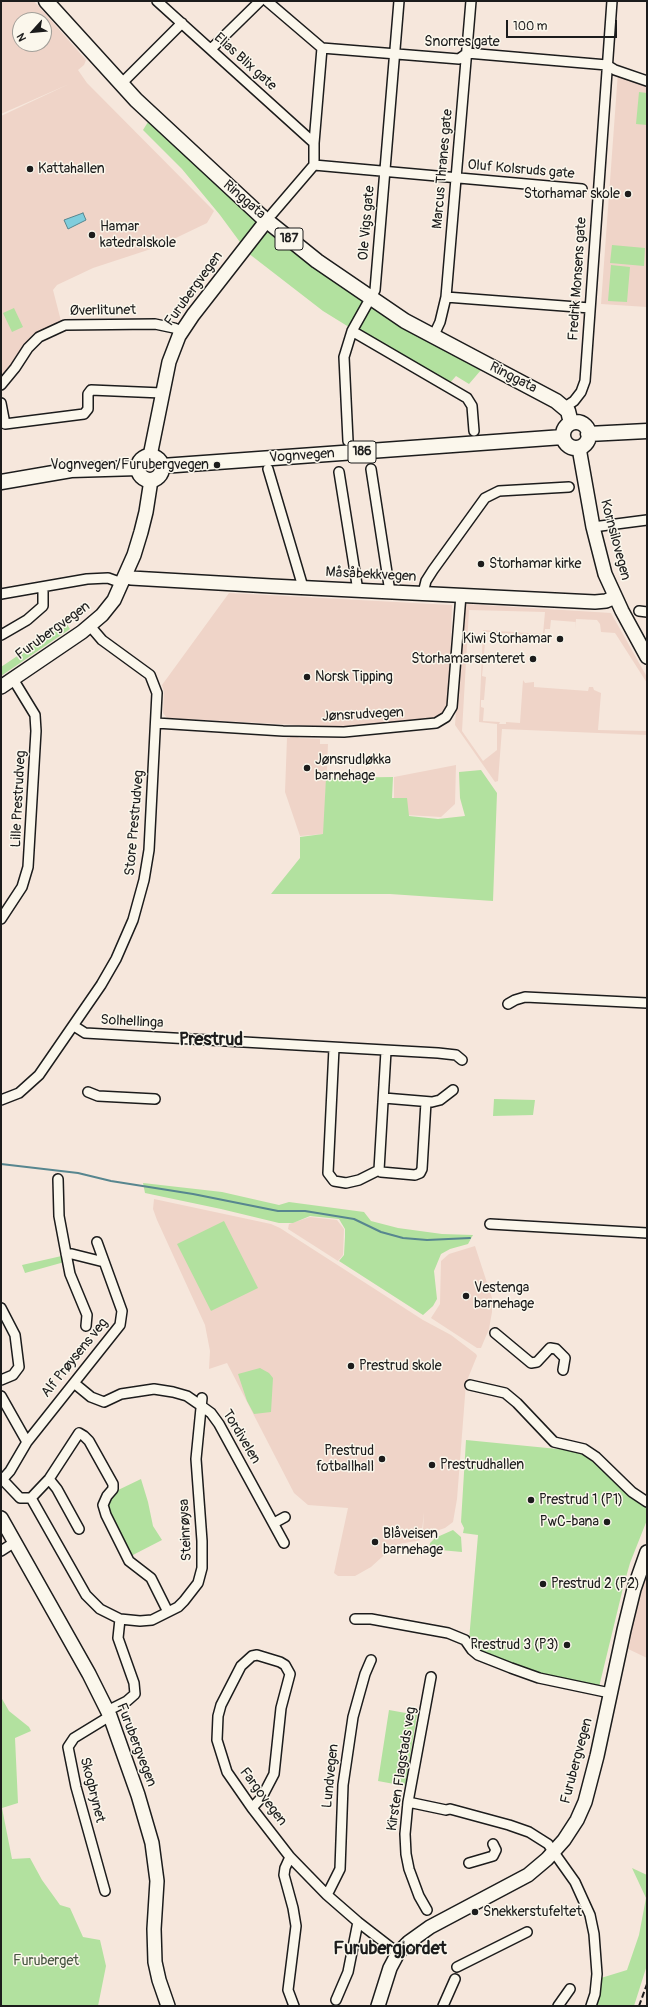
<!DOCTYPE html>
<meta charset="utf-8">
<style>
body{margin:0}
#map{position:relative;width:648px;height:2007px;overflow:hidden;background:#f6e7dc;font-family:Pangolin,sans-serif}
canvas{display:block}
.frame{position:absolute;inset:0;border:2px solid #1c1c1c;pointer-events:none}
.north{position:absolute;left:12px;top:12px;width:40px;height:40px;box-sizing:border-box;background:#fbf7ec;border:1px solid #a29f99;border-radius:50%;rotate:243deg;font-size:11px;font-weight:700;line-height:16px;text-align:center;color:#1c1c1c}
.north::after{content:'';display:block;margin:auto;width:14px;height:18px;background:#1c1c1c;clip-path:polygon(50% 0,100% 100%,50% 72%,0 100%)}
.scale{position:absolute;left:506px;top:20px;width:111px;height:18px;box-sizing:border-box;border:2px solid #1c1c1c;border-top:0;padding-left:5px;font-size:12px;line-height:14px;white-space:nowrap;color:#1c1c1c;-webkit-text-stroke:3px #fbf7ec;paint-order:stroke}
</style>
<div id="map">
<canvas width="648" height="2007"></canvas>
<div class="frame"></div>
<div class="north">N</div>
<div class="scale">100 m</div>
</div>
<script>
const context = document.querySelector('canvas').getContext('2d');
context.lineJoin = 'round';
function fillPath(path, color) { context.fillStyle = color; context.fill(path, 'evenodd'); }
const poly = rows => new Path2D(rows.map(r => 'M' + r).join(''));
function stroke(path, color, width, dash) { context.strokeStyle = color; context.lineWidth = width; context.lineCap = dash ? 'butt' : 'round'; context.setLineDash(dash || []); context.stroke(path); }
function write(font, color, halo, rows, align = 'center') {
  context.font = font + ' Pangolin,sans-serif'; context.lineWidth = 3; context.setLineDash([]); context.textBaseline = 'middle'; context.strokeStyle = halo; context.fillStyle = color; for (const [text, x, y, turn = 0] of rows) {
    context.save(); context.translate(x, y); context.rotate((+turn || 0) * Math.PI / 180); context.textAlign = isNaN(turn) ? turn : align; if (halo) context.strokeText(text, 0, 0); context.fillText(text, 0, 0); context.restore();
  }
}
fillPath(poly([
 [1,1,34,1,86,60,84,65,78,70,87,83,214,211,207,223,157,247,93,268,57,285,53,290,61,321,25,347,1,382,1,116,69,84,1,114],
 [20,20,44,20,44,44,20,44],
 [618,72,647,83,647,307,601,304],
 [229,593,452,605,449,705,445,711,437,717,430,720,335,727,167,718,163,713,164,692,162,685],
 [466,604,611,613,647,677,647,683,617,636,615,633,601,632,600,624,597,620,576,619,575,630,576,622,551,620,550,629,545,629,544,636,486,632,482,676,486,677,484,700,481,700,481,707,484,708,483,721,500,722,499,724,506,724,506,722,520,723,523,680,525,683,534,682,534,687,588,691,589,687,593,687,594,690,601,693,598,730,647,731,647,735,502,729,498,781,495,782,455,725,463,607],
 [469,610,545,612,543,634,483,630,479,722,497,724,497,750,483,761,462,731],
 [290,736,297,736,299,738,320,739,320,744,328,744,324,834,300,836,285,792,287,738,290,738],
 [456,765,455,804,441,817,406,815,407,799,394,798,394,777],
 [154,1199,271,1224,280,1228,423,1320,451,1335,476,1354,477,1356,466,1383,457,1499,453,1522,445,1528,433,1532,423,1530,424,1512,421,1540,399,1544,393,1547,371,1567,355,1576,338,1576,334,1573,348,1508,308,1505,294,1493,227,1363,209,1369,210,1351,205,1325,157,1220,153,1209],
 [310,1217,337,1220,344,1229,343,1255,338,1261,288,1229,289,1224],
 [475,1246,492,1298,492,1312,489,1329,481,1348,477,1348,431,1318,440,1304,441,1261,449,1254],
 [647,1561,647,1658,624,1647]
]), '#efd4c8');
fillPath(poly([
 [639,92,647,93,647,125,636,124],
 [148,122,267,232,406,330,481,370,469,384,456,376,449,384,399,358,323,311,248,253,220,215,182,169,143,130],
 [612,245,645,248,644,266,610,263],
 [611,265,630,267,627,302,608,301],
 [14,308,23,327,12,332,3,313],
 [66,623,70,629,1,676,1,667],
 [481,770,497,793,493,901,390,894,271,894,300,858,300,837,323,834,326,778,393,777,392,798,407,798,409,816,438,819,465,816,460,798,459,772],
 [494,1099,535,1100,533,1115,493,1116],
 [143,1183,222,1192,279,1205,289,1202,364,1212,371,1221,398,1228,442,1234,473,1235,468,1244,450,1249,441,1254,434,1271,437,1299,433,1306,423,1315,339,1261,344,1255,345,1237,345,1229,339,1219,310,1216,293,1223,279,1223,221,1209,145,1193],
 [224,1221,258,1288,211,1311,177,1244],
 [66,1255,68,1261,25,1273,22,1265],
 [260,1368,269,1373,273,1378,271,1412,254,1414,247,1401,238,1374],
 [466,1440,578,1451,592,1459,632,1497,647,1507,647,1520,630,1563,623,1588,599,1687,521,1668,476,1650,469,1640,478,1535,463,1533,464,1528,461,1522],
 [141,1479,148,1502,153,1526,162,1540,129,1557,108,1513,106,1503,114,1492],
 [453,1530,461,1537,462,1552,429,1549,430,1543,435,1538],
 [1,1697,9,1711,29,1727,31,1731,15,1738,18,1803,2,1808,12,1859,30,1858,42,1880,60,1905,70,1908,83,1937,100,1940,106,1966,98,2006,1,2006],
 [389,1710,417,1715,405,1786,378,1781],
 [632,1868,647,1875,647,1965,634,2006,597,2006,601,1978,627,1970,639,1935,646,1898]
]), '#b2e19f');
const water = poly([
 [83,213,86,220,68,229,64,220,83,213]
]);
fillPath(water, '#7fcddc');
stroke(water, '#57868f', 1);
stroke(poly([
 [1,1164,78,1173,111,1181,193,1194,278,1211,305,1211,354,1219,381,1232,403,1238,427,1240,470,1238]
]), '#57868f', 2);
const street = poly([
 [157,1,314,143],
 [267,1,322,48,459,59,467,53,607,65,615,70,647,81],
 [211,49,260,1],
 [121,84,182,23],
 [314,165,582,189],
 [272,214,314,165,314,143,322,48],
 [446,297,590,308],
 [352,331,467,398,472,406,474,431],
 [433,337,440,322,446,297,471,1],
 [1,385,15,368,28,348,39,337,65,325,155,324,174,328,181,331],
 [1,403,5,424,84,414,88,409,88,394,91,390,162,393],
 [565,407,574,401,581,392,585,381,612,1],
 [348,441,344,357,352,331,375,290,399,1],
 [268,469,303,587],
 [371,469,390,592],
 [339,472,358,591],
 [593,527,647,520],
 [423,593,426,581,433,570,485,498,499,491,569,487],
 [1,594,87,579,108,578,122,583],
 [639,611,647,612],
 [1,635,27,620,43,606,43,587],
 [156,723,283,731,344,732,436,723,446,717,452,707,461,595],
 [1,919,22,887,28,867,36,731,35,715,13,679],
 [508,1004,515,1000,525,997,647,1003],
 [74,1026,85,1033,438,1053,456,1055,462,1060],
 [334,1048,328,1173,334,1181,346,1183,359,1180,379,1170],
 [386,1051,379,1170,381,1172,415,1175,420,1173,422,1169,426,1102],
 [88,1092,98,1096,155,1099],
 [384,1098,432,1102,440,1100,453,1090],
 [1,1100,19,1093,39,1075,101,985,116,959,133,920,144,880,149,850,157,693,150,675,102,640,90,626],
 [58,1179,59,1216,65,1248,70,1274,87,1315,86,1326],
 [490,1224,647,1233],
 [66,1254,72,1254,104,1262],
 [1,1308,15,1335,19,1367,13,1375,1,1380],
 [495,1333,531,1363,537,1362,550,1348,556,1349,565,1358,563,1370],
 [74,1383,91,1397,104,1402,121,1394,154,1389,173,1392,187,1396,200,1405,211,1413,219,1424,284,1543],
 [470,1385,505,1393,517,1403,554,1442,584,1449,596,1457,632,1492,647,1502],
 [1,1396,27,1442],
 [49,1479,57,1489,79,1529],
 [3,1480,20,1498,31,1498,49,1479,79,1433,84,1436,89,1441,113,1484,113,1489,107,1496,103,1505,106,1515,129,1561,151,1578,168,1612],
 [1,1481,10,1471,27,1442,120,1325,122,1311,97,1242],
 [31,1498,86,1595,100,1609,120,1619,140,1621,152,1620,178,1607,184,1601,198,1583,202,1568,202,1541,196,1459,202,1398],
 [274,1523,285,1517],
 [1,1551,15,1542],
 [355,1619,371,1619,448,1633,465,1640,472,1650,478,1655,511,1668,539,1678,610,1693],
 [107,1711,127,1701,135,1694,134,1683,118,1638,120,1619],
 [408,1802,446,1810,450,1809,509,1825,529,1832,548,1844,575,1882,590,1915,594,1934,597,1974,595,1994,591,2006],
 [252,1808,262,1797,274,1774,281,1708,290,1674,285,1665,280,1662,257,1655,252,1656,241,1666,221,1705,218,1716,217,1740,227,1772,252,1808,290,1857,327,1895,358,1922,398,1953],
 [290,1857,285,1868,284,1875,293,1908,296,1926,288,1990,294,2006],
 [469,1863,493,1856,496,1850,493,1844],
 [105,1891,76,1787,68,1747,74,1738,110,1716],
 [327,1895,340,1869,343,1785,353,1717,365,1674,371,1660],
 [427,1910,419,1896,409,1869,406,1854,405,1834,408,1802,431,1677],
 [457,1967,527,1932],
 [336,2000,348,1972,358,1922],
 [443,2006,455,1979],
 [558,2006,570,1989]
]);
const secondary = poly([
 [579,448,593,527,605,574,622,611,647,657],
 [150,456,169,362,179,336,193,315,267,220],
 [126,576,131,578,271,586,595,602,606,601,615,597],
 [1,687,82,632,102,615,114,600,134,555,141,532,146,512,151,480],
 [1,1518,89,1674,110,1716,138,1795,152,1843,157,1881,154,1929,155,1962,159,1980,168,2006],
 [378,2006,390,1968,398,1953,409,1942,430,1927,528,1875,547,1859,564,1840,577,1820,585,1802,597,1756,624,1630,634,1589,647,1552]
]);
const primary = poly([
 [46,1,136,100,261,216,317,261,405,321,556,401,568,411,571,423],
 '563 435a13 13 0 1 1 26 0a13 13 0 1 1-26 0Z',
 [588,434,647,431],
 '138 468a12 12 0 1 1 24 0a12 12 0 1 1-24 0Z',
 [162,466,563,437],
 [1,482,71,470,139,468]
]);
stroke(street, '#1c1c1c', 12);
stroke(secondary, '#1c1c1c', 16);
stroke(primary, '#1c1c1c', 17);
stroke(street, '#fbf7ec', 9);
stroke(secondary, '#fbf7ec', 13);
stroke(primary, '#fbf7ec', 14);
stroke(poly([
 [639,2006,647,1984]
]), '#1c1c1c', 2, [6, 3]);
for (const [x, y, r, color] of [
 [30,169,4,"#1c1c1c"],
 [628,194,4,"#1c1c1c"],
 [92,235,4,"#1c1c1c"],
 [217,465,4,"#1c1c1c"],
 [481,564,4,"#1c1c1c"],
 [560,639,4,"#1c1c1c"],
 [533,659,4,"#1c1c1c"],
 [307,677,4,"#1c1c1c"],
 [307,768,4,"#1c1c1c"],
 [466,1296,4,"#1c1c1c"],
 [351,1366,4,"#1c1c1c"],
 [382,1459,4,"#1c1c1c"],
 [432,1465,4,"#1c1c1c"],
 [531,1500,4,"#1c1c1c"],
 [607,1522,4,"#1c1c1c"],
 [375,1542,4,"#1c1c1c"],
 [543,1584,4,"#1c1c1c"],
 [567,1645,4,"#1c1c1c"],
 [475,1912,4,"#1c1c1c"]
]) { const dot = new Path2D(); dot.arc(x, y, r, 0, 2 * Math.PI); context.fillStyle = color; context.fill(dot); stroke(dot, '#fbf7ec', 1.5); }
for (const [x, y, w] of [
 [289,239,28],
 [362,452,28]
]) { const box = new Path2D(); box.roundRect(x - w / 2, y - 11, w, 22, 3); context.fillStyle = '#fbf7ec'; context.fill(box); stroke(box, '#1c1c1c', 1); }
write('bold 13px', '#1c1c1c', null, [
 ["187",289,239],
 ["186",362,452]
]);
write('14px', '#1c1c1c', '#fbf7ec', [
 ["Snorres gate",462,42],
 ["Elias Blix gate",245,62,42],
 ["Marcus Thranes gate",443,169,-85],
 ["Oluf Kolsruds gate",521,170,5],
 ["Ringgata",244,200,41],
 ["Ole Vigs gate",367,223,-85],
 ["Fredrik Monsens gate",578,279,-86],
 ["Furubergvegen",194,289,-54],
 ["Øverlitunet",103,311,-1],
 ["Ringgata",513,378,27],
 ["Vognvegen",302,456,-4],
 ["Kornsilovegen",615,540,75],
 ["Måsåbekkvegen",371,575,3],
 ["Furubergvegen",53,631,-36],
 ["Jønsrudvegen",363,715,-3],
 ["Lille Prestrudveg",19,799,-87],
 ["Store Prestrudveg",135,823,-85],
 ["Solhellinga",132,1022,3],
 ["Alf Prøysens veg",75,1358,-51],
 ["Tordivelen",241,1437,59],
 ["Steinrøysa",186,1530,-93],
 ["Furubergvegen",136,1745,69],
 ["Furubergvegen",577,1761,-75],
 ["Kirsten Flagstads veg",402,1769,-81],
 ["Lundvegen",331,1776,-84],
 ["Skogbrynet",92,1790,76],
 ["Fargovegen",263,1797,53]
]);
write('14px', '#1c1c1c', '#fbf7ec', [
 ["Kattahallen",38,169],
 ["Storhamar skole",620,194,"right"],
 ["Hamar",100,227],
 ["katedralskole",100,243],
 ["Vognvegen/Furubergvegen",209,465,"right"],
 ["Storhamar kirke",489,564],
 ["Kiwi Storhamar",552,639,"right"],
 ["Storhamarsenteret",525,659,"right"],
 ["Norsk Tipping",315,677],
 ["Jønsrudløkka",315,760],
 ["barnehage",315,776],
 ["Vestenga",474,1288],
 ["barnehage",474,1304],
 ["Prestrud skole",359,1366],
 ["Prestrud",374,1451,"right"],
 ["fotballhall",374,1467,"right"],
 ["Prestrudhallen",440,1465],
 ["Prestrud 1 (P1)",539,1500],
 ["PwC-bana",599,1522,"right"],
 ["Blåveisen",383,1534],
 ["barnehage",383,1550],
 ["Prestrud 2 (P2)",551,1584],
 ["Prestrud 3 (P3)",559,1645,"right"],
 ["Snekkerstufeltet",483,1912]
], 'left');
write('14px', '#495743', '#fbf7ec', [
 ["Furuberget",46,1961]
]);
write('bold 18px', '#1c1c1c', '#fbf7ec', [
 ["Prestrud",211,1040],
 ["Furubergjordet",390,1949]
]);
</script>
